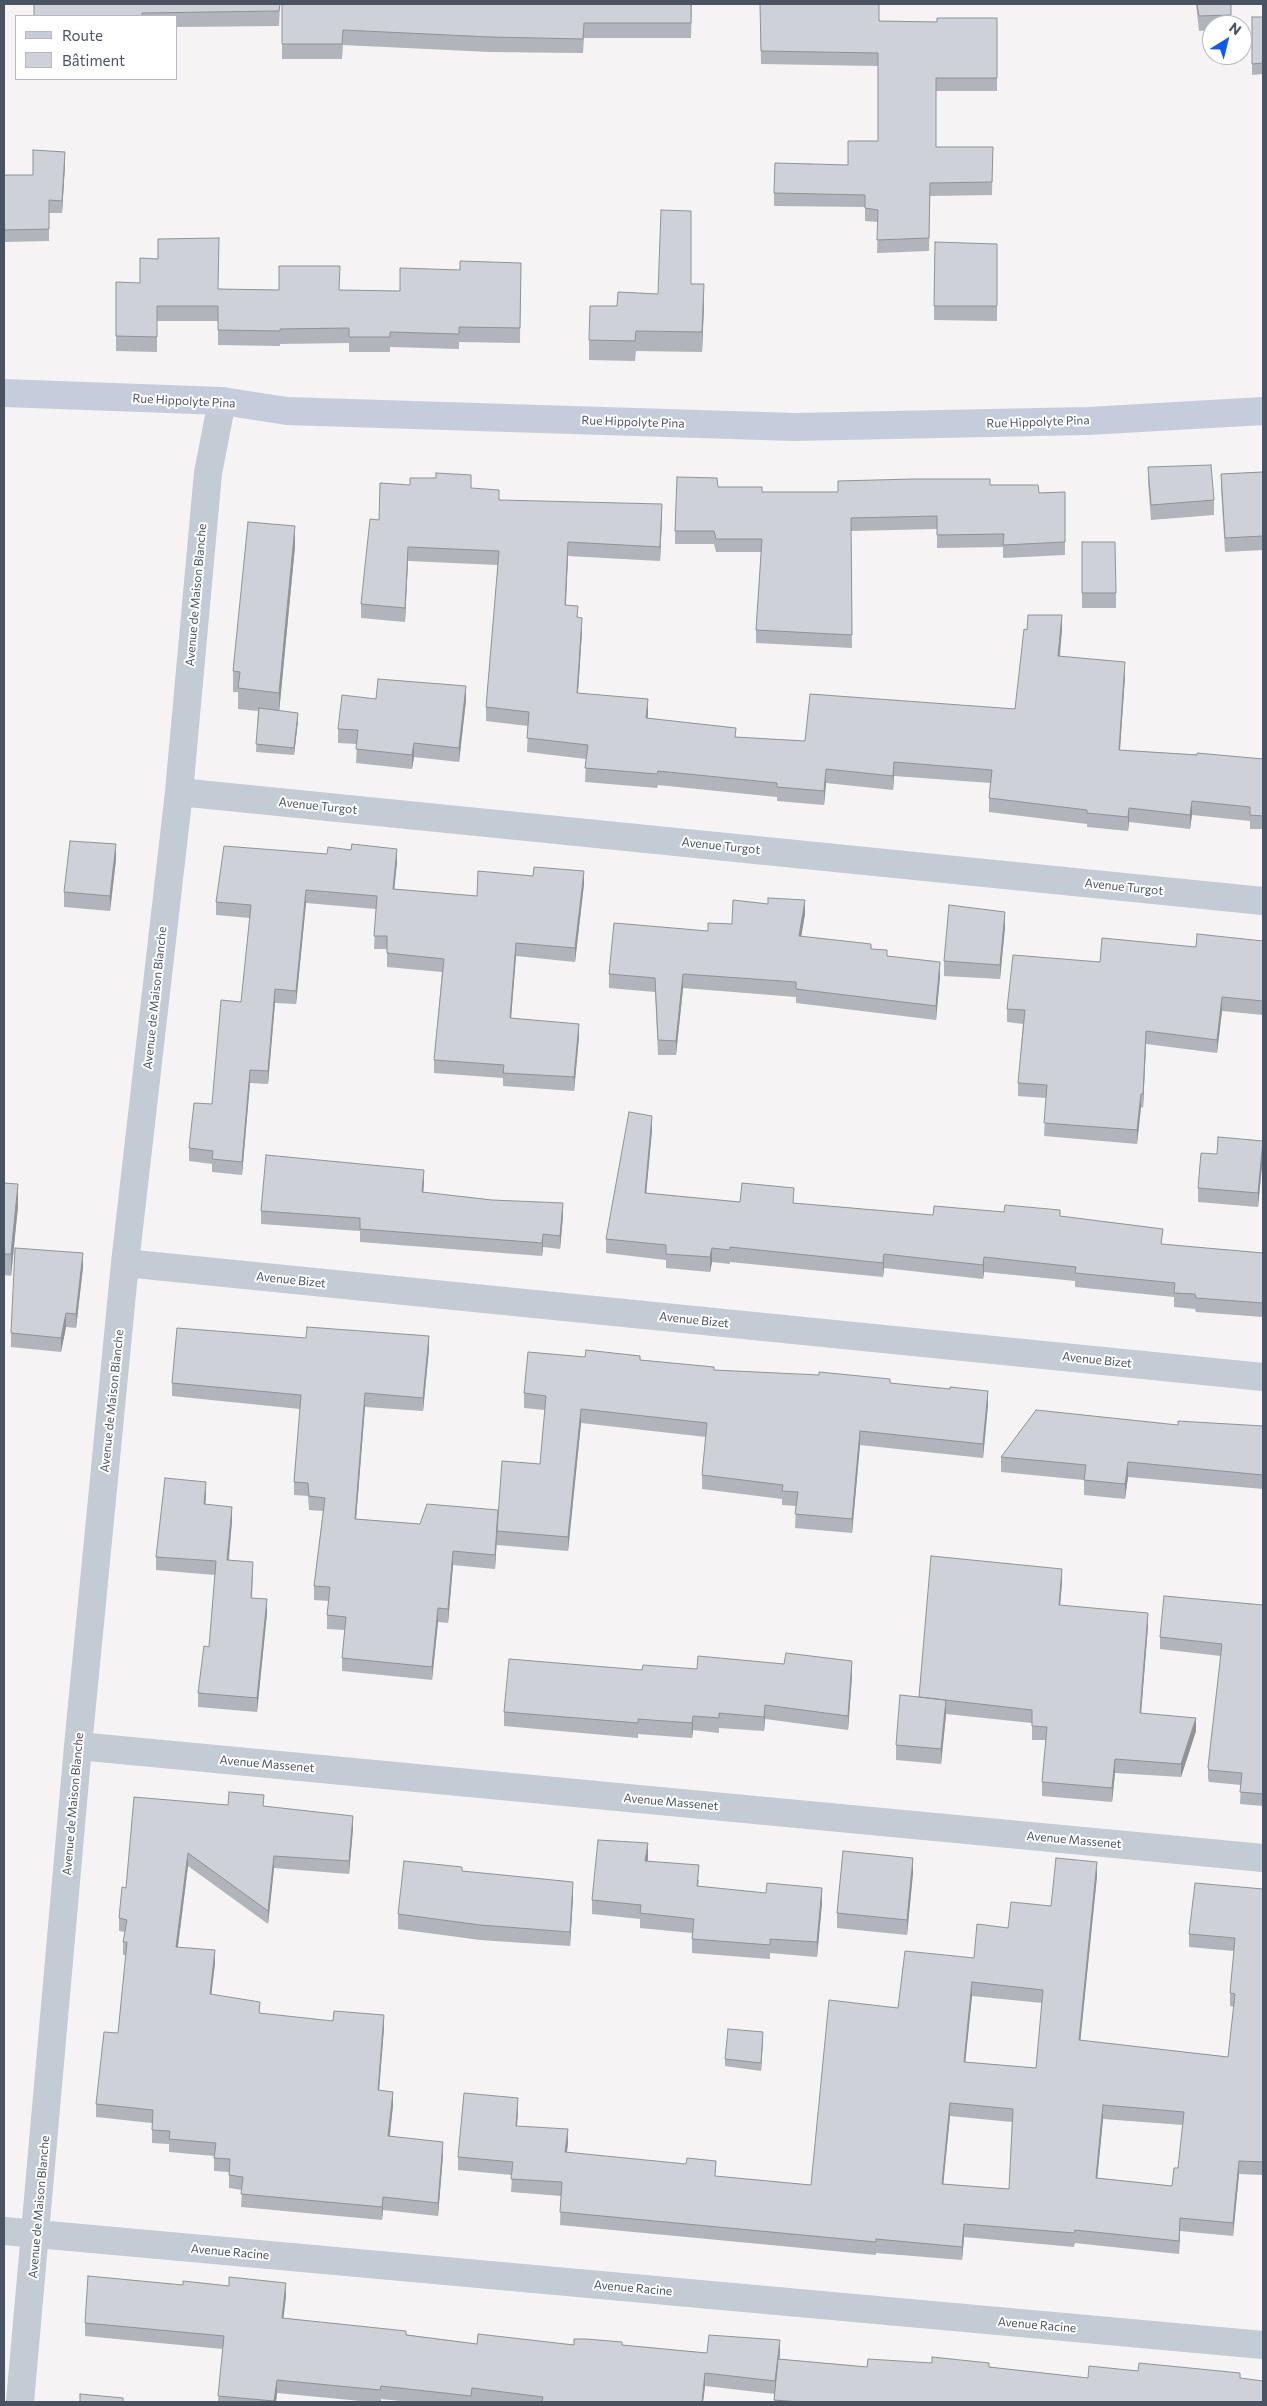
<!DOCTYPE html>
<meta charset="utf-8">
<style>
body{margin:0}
#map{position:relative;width:1267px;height:2406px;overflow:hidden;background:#f5f3f3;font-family:Commissioner,sans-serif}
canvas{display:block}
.frame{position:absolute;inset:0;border:5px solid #495362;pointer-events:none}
.legend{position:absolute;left:15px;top:15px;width:162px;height:65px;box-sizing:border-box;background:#fff;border:1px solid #b6bac0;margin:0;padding:6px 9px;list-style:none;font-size:15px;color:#495362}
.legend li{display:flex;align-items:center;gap:10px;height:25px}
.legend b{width:25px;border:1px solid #b6bac0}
.north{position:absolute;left:1202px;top:15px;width:50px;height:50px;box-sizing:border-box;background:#fff;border:1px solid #b6bac0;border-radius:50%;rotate:36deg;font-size:14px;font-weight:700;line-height:20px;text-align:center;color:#495362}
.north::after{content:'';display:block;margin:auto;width:18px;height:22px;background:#1058f2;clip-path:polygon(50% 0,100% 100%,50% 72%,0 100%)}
</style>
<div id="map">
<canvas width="1267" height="2406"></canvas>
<div class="frame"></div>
<ul class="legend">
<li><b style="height:6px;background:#c5cddc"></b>Route</li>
<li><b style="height:14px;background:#ced1d8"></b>Bâtiment</li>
</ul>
<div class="north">N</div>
</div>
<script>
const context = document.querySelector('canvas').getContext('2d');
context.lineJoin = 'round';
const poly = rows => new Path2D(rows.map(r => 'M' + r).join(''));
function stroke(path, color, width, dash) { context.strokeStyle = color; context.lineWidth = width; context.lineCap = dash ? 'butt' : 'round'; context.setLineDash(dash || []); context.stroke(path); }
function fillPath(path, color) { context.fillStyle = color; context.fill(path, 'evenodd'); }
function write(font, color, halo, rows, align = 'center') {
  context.font = font + ' Commissioner,sans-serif'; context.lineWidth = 4; context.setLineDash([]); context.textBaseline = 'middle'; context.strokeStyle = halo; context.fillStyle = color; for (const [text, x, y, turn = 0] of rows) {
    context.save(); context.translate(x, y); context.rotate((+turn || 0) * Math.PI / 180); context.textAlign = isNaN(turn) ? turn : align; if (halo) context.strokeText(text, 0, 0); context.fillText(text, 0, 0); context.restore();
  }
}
stroke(poly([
 [179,792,1263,901],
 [125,1263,1263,1377],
 [78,1746,1263,1858],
 [4,2231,1263,2345],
 [20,2402,78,1746,125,1263,179,792,208,473,222,401]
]), '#c3cbd5', 28);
stroke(poly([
 [4,393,222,401,287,411,794,427,1088,421,1263,411]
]), '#c5cddc', 28);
fillPath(poly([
 [280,4,279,26,176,27,176,16,34,16],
 [282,4,692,4,691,38,584,38,583,53,490,52,343,45,342,59,282,59],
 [760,4,879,21,937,22,997,18,997,91,936,91,936,147,993,147,992,195,930,196,929,251,877,253,878,222,865,221,865,207,774,206,774,193,848,165,878,141,878,66,761,64],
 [1196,4,1231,4,1231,25,1212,25,1212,30,1199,31],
 [1252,17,1263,17,1263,74,1252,75],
 [65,165,62,213,49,213,49,241,4,242,4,175,33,175],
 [997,244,997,321,934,320,934,306],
 [521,263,520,343,459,342,459,349,390,347,390,352,349,352,349,343,280,344,280,346,218,345,218,321,157,321,157,352,116,351,116,282,218,289,279,290,400,291,460,270],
 [691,284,704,304,702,352,636,351,635,361,589,360,589,340,617,306],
 [1148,467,1214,500,1214,515,1151,520,1148,482],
 [1263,472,1263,550,1225,552,1221,488,1221,474],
 [410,485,471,488,499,500,662,518,660,561,568,556,566,605,578,617,582,632,578,693,648,713,648,718,736,737,805,741,1015,709,1062,629,1060,657,1125,676,1120,750,1263,759,1263,829,1250,829,1250,821,1192,815,1190,829,1129,822,1128,831,1087,827,1087,824,989,812,989,798,991,783,894,776,893,790,826,783,824,805,777,801,777,797,658,785,657,788,585,782,586,759,527,752,528,726,486,721,486,707,498,565,408,561,405,622,361,618,361,604,379,520],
 [990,485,1039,493,1065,492,1065,555,1003,558,1003,547,937,548,937,529,851,531,852,648,756,643,756,630,761,552,716,552,714,544,675,544,675,531,718,487,762,492,838,492],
 [1082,542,1116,593,1116,608,1082,608],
 [295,546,279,711,298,721,294,755,256,752,258,711,238,709,238,692,233,692,233,671],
 [376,699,466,700,459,762,414,757,412,769,356,763,357,744,338,743,338,729],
 [116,859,110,911,64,907,64,892],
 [397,862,394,889,477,896,584,884,575,962,516,956,511,1018,579,1037,574,1091,503,1086,503,1078,434,1073,434,1060,442,972,387,967,387,949,374,949,376,909,306,903,296,1004,275,1003,268,1084,250,1083,242,1175,212,1172,212,1164,189,1161,189,1148,212,1104,241,1002,250,918,216,915,216,902],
 [805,914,801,936,871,949,887,956,940,976,936,1020,796,1003,796,997,683,988,676,1055,658,1055,655,992,609,988,609,974,708,931,732,924],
 [1005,927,1000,979,944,976,944,961],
 [1263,941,1263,1015,1222,1011,1217,1053,1146,1044,1143,1108,1141,1107,1137,1144,1044,1136,1046,1098,1018,1096,1018,1083,1023,1024,1007,1022,1007,1009,1100,962,1196,947],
 [652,1130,646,1193,740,1202,794,1203,933,1215,1004,1212,1060,1216,1162,1244,1263,1253,1263,1317,1196,1312,1195,1309,1174,1307,1174,1297,1075,1287,1075,1281,984,1272,983,1279,884,1268,883,1277,730,1262,730,1264,712,1262,710,1272,666,1268,666,1260,606,1253,606,1239],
 [1217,1154,1263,1155,1258,1207,1198,1202,1198,1188],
 [4,1183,18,1206,11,1276,4,1275],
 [424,1183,423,1193,563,1216,560,1249,543,1247,542,1256,360,1242,360,1231,261,1224,261,1211],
 [83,1267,76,1328,66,1327,61,1352,11,1347,11,1333],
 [429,1349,423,1411,365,1407,356,1519,420,1524,498,1520,540,1464,545,1410,524,1408,524,1393,585,1357,640,1360,714,1370,890,1383,988,1405,983,1458,860,1445,852,1533,795,1528,796,1506,782,1505,782,1499,702,1489,702,1475,706,1437,581,1423,568,1551,497,1545,497,1534,495,1569,453,1565,448,1623,438,1622,432,1680,342,1671,342,1658,345,1630,327,1629,327,1615,329,1601,314,1600,314,1586,323,1511,309,1510,308,1496,294,1495,294,1482,300,1409,172,1396,172,1383],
 [1178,1425,1263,1426,1263,1489,1128,1477,1125,1499,1084,1495,1084,1480,1001,1472,1001,1457],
 [206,1496,205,1504,232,1521,229,1560,253,1576,252,1598,267,1613,257,1712,198,1707,198,1693,209,1647,215,1575,156,1570,156,1557],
 [1062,1582,1060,1605,1148,1626,1141,1713,1196,1731,1181,1777,1115,1773,1112,1802,1042,1796,1042,1782,1046,1740,1032,1740,1032,1723,946,1714,941,1764,896,1760,896,1745],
 [1263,1605,1263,1806,1240,1804,1241,1785,1209,1782,1208,1779,1208,1767,1221,1656,1160,1649,1160,1637],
 [697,1669,852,1676,848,1730,765,1719,764,1731,719,1728,719,1733,693,1730,692,1738,638,1734,638,1738,504,1726,504,1712,642,1670],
 [228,1805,264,1806,353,1829,349,1874,274,1868,268,1924,188,1866,178,1947,215,1963,211,1995,259,2013,384,2028,379,2090,393,2105,390,2136,443,2155,438,2216,383,2210,382,2220,241,2207,242,2190,229,2188,229,2172,214,2171,214,2156,169,2152,169,2144,152,2143,152,2123,96,2117,96,2104,118,2033,126,1955,123,1955,123,1942,125,1932,119,1931,119,1918,126,1888],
 [648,1858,648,1861,699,1880,698,1886,822,1903,817,1957,770,1953,770,1959,692,1953,692,1933,640,1928,640,1919,592,1914,592,1900],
 [913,1873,907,1935,837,1928,837,1913],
 [1097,1876,1080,2041,1228,2057,1234,2007,1230,2006,1230,1993,1234,1951,1189,1947,1189,1934,1263,1889,1263,2175,1239,2174,1233,2236,1180,2231,1179,2254,1075,2243,1074,2247,964,2237,962,2260,876,2253,876,2255,560,2225,561,2196,511,2192,512,2175,458,2170,458,2157,518,2111,517,2127,568,2143,567,2152,716,2176,811,2185,898,2008,974,1958,1008,1928,1051,1906],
 [972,1996,1042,2003,1036,2068,965,2062],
 [950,2116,1012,2122,1009,2189,943,2184],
 [1103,2119,1183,2125,1178,2168,1172,2186,1097,2178],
 [573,1897,570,1946,480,1940,398,1929,398,1914],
 [763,2039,761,2071,725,2066,725,2059],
 [183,2285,229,2286,286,2296,283,2318,477,2344,622,2345,707,2353,780,2354,779,2359,867,2367,989,2367,1088,2378,1138,2371,1240,2378,1263,2402,774,2402,775,2394,705,2386,703,2402,479,2402,472,2401,472,2402,410,2402,381,2399,381,2402,371,2402,277,2393,276,2402,218,2402,223,2349,85,2336,85,2323]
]), '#b1b4ba');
fillPath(poly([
 [65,152,65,165,62,213,62,201],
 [704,284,704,304,702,352,702,332],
 [662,504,662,518,660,561,660,547],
 [295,526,295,546,279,713,279,693],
 [568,542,568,556,565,619,565,605],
 [408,547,408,561,405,622,405,608],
 [1062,615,1062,629,1058,670,1058,656],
 [582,618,582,632,577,707,577,693],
 [1125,662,1125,676,1119,763,1119,750],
 [466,686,466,700,459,762,459,748],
 [648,699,648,713,646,732,646,718],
 [298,713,298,721,294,755,294,748],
 [414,743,414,757,412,769,412,755],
 [894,762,894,776,893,790,893,776],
 [826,769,826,783,824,805,824,791],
 [1192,801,1192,815,1190,829,1190,815],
 [1129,808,1129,822,1128,831,1128,817],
 [116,844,116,859,110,911,110,896],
 [397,849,397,862,393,902,393,889],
 [584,871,584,884,575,962,575,948],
 [306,890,306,903,296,1004,296,991],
 [805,900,805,914,799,950,799,936],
 [1005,912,1005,927,1000,979,1000,965],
 [516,943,516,956,510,1031,510,1018],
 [940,962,940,976,936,1020,936,1006],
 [683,974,683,988,676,1055,676,1041],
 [275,989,275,1003,268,1084,268,1071],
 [1222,997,1222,1011,1217,1053,1217,1040],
 [579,1024,579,1037,574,1091,574,1077],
 [1146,1031,1146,1044,1143,1108,1143,1094],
 [250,1070,250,1083,242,1175,242,1162],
 [1141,1094,1141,1107,1137,1144,1137,1130],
 [652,1116,652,1130,645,1207,645,1193],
 [1263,1141,1263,1155,1258,1207,1258,1193],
 [424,1170,424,1183,422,1206,422,1192],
 [18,1184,18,1206,11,1276,11,1254],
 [563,1203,563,1216,560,1249,560,1236],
 [543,1234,543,1247,542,1256,542,1243],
 [712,1248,712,1262,710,1272,710,1257],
 [83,1253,83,1267,76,1328,76,1314],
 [884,1254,884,1268,883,1277,883,1263],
 [984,1257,984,1272,983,1279,983,1265],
 [66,1313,66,1327,61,1352,61,1338],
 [429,1336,429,1349,423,1411,423,1398],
 [988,1391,988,1405,983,1458,983,1444],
 [365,1393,365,1407,355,1532,355,1519],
 [581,1409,581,1423,568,1551,568,1537],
 [860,1431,860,1445,852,1533,852,1519],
 [1128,1462,1128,1477,1125,1499,1125,1484],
 [206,1482,206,1496,204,1518,204,1504],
 [232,1507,232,1521,227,1574,227,1560],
 [498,1510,498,1523,495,1569,495,1555],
 [453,1551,453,1565,448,1623,448,1609],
 [1062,1569,1062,1582,1059,1618,1059,1605],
 [267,1599,267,1613,257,1712,257,1698],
 [438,1608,438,1622,432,1680,432,1667],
 [1148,1613,1148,1626,1140,1727,1140,1713],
 [852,1661,852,1676,848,1730,848,1716],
 [946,1700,946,1715,941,1764,941,1749],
 [765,1705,765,1719,764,1731,764,1717],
 [693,1716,693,1730,692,1738,692,1723],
 [1196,1718,1196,1731,1181,1777,1181,1764],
 [1115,1759,1115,1773,1112,1802,1112,1788],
 [353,1816,353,1829,349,1874,349,1861],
 [648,1843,648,1858,645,1875,645,1861],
 [188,1853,188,1866,176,1960,176,1947],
 [274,1856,274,1868,268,1924,268,1911],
 [913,1858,913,1873,907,1935,907,1920],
 [1097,1862,1097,1876,1079,2054,1079,2040],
 [573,1882,573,1897,570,1946,570,1932],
 [822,1888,822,1903,817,1957,817,1942],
 [215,1950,215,1963,210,2007,210,1994],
 [972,1982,972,1996,964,2075,964,2062],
 [384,2015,384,2028,378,2103,378,2090],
 [763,2032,763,2039,761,2071,761,2063],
 [393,2092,393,2105,388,2149,388,2136],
 [518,2098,518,2111,516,2140,516,2126],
 [950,2103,950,2116,942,2197,942,2184],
 [1103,2105,1103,2119,1096,2192,1096,2178],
 [568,2129,568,2143,565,2165,565,2152],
 [443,2142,443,2155,438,2216,438,2203],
 [1239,2161,1239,2174,1233,2236,1233,2223],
 [383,2197,383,2210,382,2220,382,2207],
 [1180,2218,1180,2231,1179,2254,1179,2241],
 [964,2224,964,2237,962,2260,962,2247],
 [286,2283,286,2296,282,2331,282,2318],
 [780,2340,780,2354,775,2395,775,2381],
 [705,2373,705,2386,703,2402,702,2402],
 [277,2380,277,2393,276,2402,274,2402]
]), '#909297');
const building = poly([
 [34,4,280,4,279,11,142,13,142,16,34,16,34,4],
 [282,4,691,4,691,23,584,23,583,39,490,37,343,30,342,44,282,44,282,4],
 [760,4,879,4,879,21,937,22,937,18,997,18,997,78,936,78,936,147,993,147,992,182,930,183,929,238,877,240,878,210,865,208,865,195,774,193,775,163,848,165,848,141,878,141,878,53,761,51,760,4],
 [1197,4,1231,4,1231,15,1199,16,1197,4],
 [1252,17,1263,17,1263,63,1252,64,1252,17],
 [33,150,65,152,62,201,49,200,49,229,4,230,4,175,33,175,33,150],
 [661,210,691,211,691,284,704,284,702,332,636,331,635,341,589,340,590,306,617,306,618,292,658,294,661,210],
 [219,238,218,289,279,290,279,266,340,266,339,290,400,291,400,268,460,270,460,261,521,263,520,328,459,327,459,334,390,332,390,337,349,337,349,328,280,329,280,331,218,330,218,306,157,306,157,337,116,336,116,282,140,283,140,258,158,259,158,239,219,238],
 [935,242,997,244,997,306,934,306,935,242],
 [1211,465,1214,500,1151,505,1148,467,1211,465],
 [1263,472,1263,536,1225,538,1221,474,1263,472],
 [436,473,471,475,471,488,499,490,499,500,662,504,660,547,568,542,565,605,578,606,577,617,582,618,577,693,648,699,646,718,736,728,735,737,805,741,810,694,1015,709,1024,629,1027,630,1028,615,1062,615,1058,656,1125,662,1119,750,1197,755,1197,753,1263,759,1263,816,1250,815,1250,807,1192,801,1190,815,1129,808,1128,817,1087,813,1087,810,989,798,992,770,894,762,893,776,826,769,824,791,777,787,777,783,658,771,657,774,585,768,588,745,527,738,529,712,486,707,499,551,408,547,405,608,361,604,370,519,379,520,380,483,410,485,410,478,436,478,436,473],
 [677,477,717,478,718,487,762,487,762,492,838,492,838,481,913,479,990,479,990,485,1038,485,1039,493,1065,492,1065,542,1003,545,1004,534,937,535,937,516,851,518,852,635,756,630,762,539,716,539,714,531,675,531,677,477],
 [248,522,295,526,279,693,238,688,240,672,233,671,248,522],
 [1082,542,1115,542,1116,593,1082,593,1082,542],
 [378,679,466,686,459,748,414,743,412,755,356,749,358,730,338,729,342,695,376,699,378,679],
 [259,708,298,713,294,748,256,744,259,708],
 [70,841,116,844,110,896,64,892,70,841],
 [352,844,397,849,393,889,477,896,478,871,533,876,534,867,584,871,575,948,516,943,510,1018,579,1024,574,1077,503,1073,504,1065,434,1060,444,959,387,953,387,936,374,936,377,896,306,890,296,991,275,989,268,1071,250,1070,242,1162,212,1159,213,1151,189,1148,194,1103,212,1104,221,1000,241,1002,251,905,216,902,224,846,327,854,328,847,351,850,352,844],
 [768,898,805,900,799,936,871,944,871,949,887,950,887,956,940,962,936,1006,796,989,796,982,683,974,676,1041,658,1040,655,978,609,974,614,923,708,931,708,923,732,924,733,900,768,904,768,898],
 [949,905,1005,912,1000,965,944,961,949,905],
 [1197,934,1263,941,1263,1001,1222,997,1217,1040,1146,1031,1143,1094,1141,1094,1137,1130,1044,1123,1047,1085,1018,1083,1025,1010,1007,1009,1013,955,1100,962,1102,938,1196,947,1197,934],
 [629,1112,652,1116,645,1193,740,1202,742,1183,794,1188,793,1203,933,1215,934,1206,1004,1212,1005,1205,1060,1210,1060,1216,1163,1229,1161,1244,1263,1253,1263,1303,1196,1298,1195,1294,1174,1293,1175,1283,1075,1273,1076,1267,984,1257,983,1265,884,1254,883,1263,730,1247,730,1250,712,1248,710,1257,666,1254,666,1245,606,1239,629,1112],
 [1218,1137,1263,1141,1258,1193,1198,1188,1201,1153,1217,1154,1218,1137],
 [266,1155,424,1170,422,1192,492,1200,563,1203,560,1236,543,1234,542,1243,360,1229,360,1218,261,1211,266,1155],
 [4,1183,18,1184,11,1254,4,1254,4,1183],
 [15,1248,83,1253,76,1314,66,1313,61,1338,11,1333,15,1248],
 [307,1327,429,1336,423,1398,365,1393,355,1519,420,1524,427,1504,498,1510,495,1555,453,1551,448,1609,438,1608,432,1667,342,1658,346,1617,327,1615,330,1587,314,1586,325,1498,309,1496,308,1483,294,1482,301,1395,172,1383,177,1328,306,1338,307,1327],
 [586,1350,640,1356,640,1360,714,1367,714,1370,819,1375,819,1372,890,1379,890,1383,950,1389,950,1387,988,1391,983,1444,860,1431,852,1519,795,1514,798,1492,782,1491,783,1485,702,1475,707,1423,581,1409,568,1537,497,1531,502,1461,540,1464,546,1396,524,1393,528,1352,585,1357,586,1350],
 [1036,1410,1178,1425,1178,1421,1263,1426,1263,1475,1128,1462,1125,1484,1084,1480,1086,1465,1001,1457,1036,1410],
 [165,1478,206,1482,204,1504,232,1507,227,1560,253,1562,251,1598,267,1599,257,1698,198,1693,204,1646,209,1647,216,1561,156,1557,165,1478],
 [931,1556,1062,1569,1059,1605,1148,1613,1140,1713,1196,1718,1181,1764,1115,1759,1112,1788,1042,1782,1047,1727,1032,1726,1032,1710,919,1697,931,1556],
 [1164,1596,1263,1605,1263,1794,1240,1792,1242,1773,1209,1770,1208,1767,1222,1644,1160,1637,1164,1596],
 [786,1653,852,1661,848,1716,765,1705,764,1717,719,1713,719,1718,693,1716,692,1723,638,1719,638,1723,504,1712,509,1659,642,1670,643,1665,697,1669,698,1656,784,1664,786,1653],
 [900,1695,946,1700,941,1749,896,1745,900,1695],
 [229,1792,264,1795,263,1806,353,1816,349,1861,274,1856,268,1911,188,1853,176,1947,215,1950,210,1994,260,2002,259,2013,333,2021,334,2011,384,2015,378,2090,393,2092,388,2136,443,2142,438,2203,383,2197,382,2207,241,2194,243,2177,229,2175,230,2159,214,2158,216,2143,169,2139,170,2131,152,2130,153,2110,96,2104,104,2032,118,2033,127,1942,123,1942,127,1920,119,1918,122,1887,126,1888,134,1797,228,1805,229,1792],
 [598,1840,648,1843,645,1861,699,1865,697,1886,766,1893,767,1883,822,1888,817,1942,770,1939,770,1945,692,1939,694,1919,640,1913,641,1905,592,1900,598,1840],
 [843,1851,913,1858,907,1920,837,1913,843,1851],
 [1056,1858,1097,1862,1079,2040,1228,2057,1235,1994,1230,1993,1235,1938,1189,1934,1195,1883,1263,1889,1263,2162,1239,2161,1233,2223,1180,2218,1179,2241,1075,2230,1074,2233,964,2224,962,2247,876,2239,876,2242,560,2212,562,2182,511,2179,513,2162,458,2157,464,2093,518,2098,516,2126,568,2129,565,2152,686,2164,687,2158,716,2161,715,2176,811,2185,829,2000,898,2008,905,1951,974,1958,977,1924,1008,1928,1011,1902,1051,1906,1056,1858],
 [972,1982,1043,1990,1036,2068,964,2062,972,1982],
 [950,2103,1013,2109,1009,2189,942,2184,950,2103],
 [1103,2105,1184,2112,1178,2168,1174,2168,1172,2186,1096,2178,1103,2105],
 [404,1861,462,1867,462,1871,573,1882,570,1932,480,1925,398,1914,404,1861],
 [728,2029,763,2032,761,2063,725,2059,728,2029],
 [88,2276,183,2285,183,2281,229,2286,229,2277,286,2283,282,2318,406,2331,406,2335,477,2344,478,2334,574,2345,574,2339,586,2339,622,2342,622,2345,707,2353,709,2335,780,2340,775,2381,705,2373,702,2402,542,2402,543,2397,472,2388,471,2396,381,2386,380,2390,277,2380,274,2401,218,2396,224,2336,85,2323,88,2276],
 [932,2357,989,2363,989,2367,1088,2378,1089,2366,1138,2371,1139,2363,1240,2373,1240,2378,1263,2381,1263,2402,801,2402,774,2400,778,2359,867,2367,868,2359,932,2363,932,2357],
 [80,2394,123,2398,123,2402,80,2402,80,2394]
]);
fillPath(building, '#ced1d8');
stroke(building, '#909297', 1);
write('12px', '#495362', '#fff', [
 ["Rue Hippolyte Pina",184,401,3],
 ["Rue Hippolyte Pina",633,422,2],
 ["Rue Hippolyte Pina",1038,422,-2],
 ["Avenue de Maison Blanche",196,595,-85],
 ["Avenue Turgot",318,806,6],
 ["Avenue Turgot",721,846,6],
 ["Avenue Turgot",1124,887,6],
 ["Avenue de Maison Blanche",155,998,-84],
 ["Avenue Bizet",291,1280,6],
 ["Avenue Bizet",694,1320,6],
 ["Avenue Bizet",1097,1360,6],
 ["Avenue de Maison Blanche",112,1401,-84],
 ["Avenue Massenet",267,1764,5],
 ["Avenue Massenet",671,1802,5],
 ["Avenue de Maison Blanche",73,1804,-85],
 ["Avenue Massenet",1074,1840,5],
 ["Avenue de Maison Blanche",39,2207,-85],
 ["Avenue Racine",230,2252,5],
 ["Avenue Racine",633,2288,5],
 ["Avenue Racine",1037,2325,5]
]);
</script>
